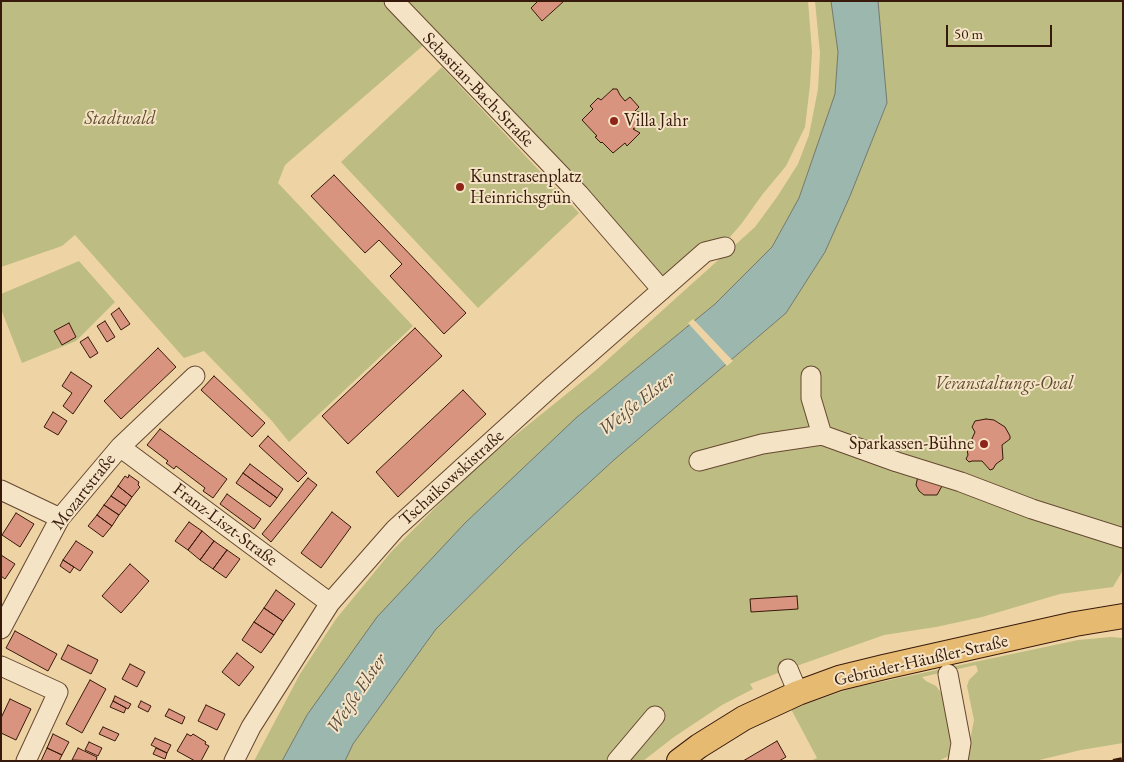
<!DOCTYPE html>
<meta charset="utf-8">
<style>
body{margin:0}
#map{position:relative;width:1124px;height:762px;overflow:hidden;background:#eed4a4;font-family:"EB Garamond",serif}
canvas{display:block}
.frame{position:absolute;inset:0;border:2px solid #381a0c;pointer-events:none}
.scale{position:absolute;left:946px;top:25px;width:106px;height:22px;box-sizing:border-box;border:2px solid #381a0c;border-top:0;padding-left:6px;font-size:15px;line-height:18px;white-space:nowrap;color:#381a0c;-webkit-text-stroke:4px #f4e3c4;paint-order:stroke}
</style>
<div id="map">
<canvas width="1124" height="762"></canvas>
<div class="frame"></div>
<div class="scale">50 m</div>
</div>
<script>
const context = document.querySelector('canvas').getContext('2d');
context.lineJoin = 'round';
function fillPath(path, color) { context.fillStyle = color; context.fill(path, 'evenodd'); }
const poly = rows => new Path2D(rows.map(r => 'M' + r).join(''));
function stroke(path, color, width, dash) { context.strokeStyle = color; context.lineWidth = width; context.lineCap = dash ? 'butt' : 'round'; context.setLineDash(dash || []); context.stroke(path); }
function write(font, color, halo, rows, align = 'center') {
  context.font = font + ' "EB Garamond",serif'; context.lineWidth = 4; context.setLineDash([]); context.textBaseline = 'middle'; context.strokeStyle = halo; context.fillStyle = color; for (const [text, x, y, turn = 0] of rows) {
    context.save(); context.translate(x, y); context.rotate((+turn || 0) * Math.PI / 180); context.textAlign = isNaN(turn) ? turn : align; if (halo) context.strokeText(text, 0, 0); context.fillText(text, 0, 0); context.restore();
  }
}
fillPath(poly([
 [1,1,808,1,812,51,810,85,805,127,786,166,762,195,742,223,730,237,716,244,668,283,433,37,285,165,278,183,413,326,289,442,272,421,204,351,184,358,75,235,62,246,1,267],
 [815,1,831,1,838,52,835,94,799,198,772,247,715,304,577,417,307,715,282,761,254,761,300,674,336,619,391,552,476,467,595,371,755,227,777,197,798,164,809,135,818,89,820,53],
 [878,1,1123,1,1123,570,1113,587,1060,594,982,617,936,627,884,635,788,669,750,684,753,689,722,705,674,737,643,761,345,761,353,744,436,629,520,546,615,459,786,313,825,252,850,196,887,104],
 [442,67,579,213,478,308,341,162],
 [79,261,115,302,76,341,22,363,1,309,1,294],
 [1111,637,1123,638,1123,743,1081,750,1035,761,966,761,974,720,967,686,969,680,978,671,976,665,922,677,926,681,936,686,942,694,951,731,949,756,938,761,810,761,817,758,791,709,852,688,1078,640]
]), '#bdbc82');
const water = poly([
 [831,1,878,1,887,103,850,196,825,252,786,313,615,459,520,546,436,629,353,744,345,761,282,761,307,715,377,617,465,523,577,417,715,304,772,247,799,198,835,94,838,52,831,1]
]);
fillPath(water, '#9bb7ae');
stroke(water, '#73786d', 1);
fillPath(poly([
 [693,319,733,361,727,366,688,323]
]), '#eed4a4');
const building = poly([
 [538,1,564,1,542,21,531,8,538,1],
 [613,89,617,89,620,95,625,101,630,97,639,107,635,111,642,113,645,119,642,124,633,129,640,133,627,146,625,143,613,153,602,142,601,143,595,137,597,136,582,120,593,109,590,106,598,98,601,100,613,89],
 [334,175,466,313,444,334,390,276,402,264,379,240,365,253,311,196,334,175],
 [119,308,130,324,121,330,111,314,119,308],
 [105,321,115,337,107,342,97,326,105,321],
 [69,323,76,337,62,345,54,331,69,323],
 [415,328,442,356,348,444,322,416,415,328],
 [88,337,98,353,90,358,80,342,88,337],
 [158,348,176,367,121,419,104,401,158,348],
 [71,372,92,386,73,414,63,406,72,393,62,386,71,372],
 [214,376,265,423,252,437,201,390,214,376],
 [463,390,486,414,398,497,376,472,463,390],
 [53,412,67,421,58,435,44,427,53,412],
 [986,419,994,420,1005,427,1010,436,1010,439,1002,445,1003,459,996,464,993,469,990,470,982,461,972,461,969,462,966,459,968,455,966,444,971,441,975,432,972,427,975,421,986,419],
 [160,429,227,479,213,498,203,491,205,488,176,466,174,469,166,463,168,461,147,445,160,429],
 [268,436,307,473,298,482,259,446,268,436],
 [250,464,283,489,277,498,243,473,250,464],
 [243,473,277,498,270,507,236,483,243,473],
 [129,475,139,482,138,485,140,487,132,497,118,486,125,476,128,478,129,475],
 [918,476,942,486,937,495,924,495,919,491,916,485,918,476],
 [308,478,317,485,271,542,262,534,308,478],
 [118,486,132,497,126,506,111,496,118,486],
 [227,494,261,519,254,529,220,504,227,494],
 [111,496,126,506,119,515,104,505,111,496],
 [104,505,119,515,112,526,97,515,104,505],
 [332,512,351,527,321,568,301,553,332,512],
 [16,513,34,524,20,547,2,535,16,513],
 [97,515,112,526,103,537,88,526,97,515],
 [189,522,202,531,188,550,175,541,189,522],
 [202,531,214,541,200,560,188,550,202,531],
 [76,541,93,552,80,571,63,560,76,541],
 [214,541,227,550,213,569,200,560,214,541],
 [227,550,240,559,226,578,213,569,227,550],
 [1,555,15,564,5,579,1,576,1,555],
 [63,560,74,567,70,573,60,566,63,560],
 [130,564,149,581,121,613,102,596,130,564],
 [276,590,295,604,283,621,264,608,276,590],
 [797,596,798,609,751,612,750,599,797,596],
 [264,608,283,621,274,635,254,622,264,608],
 [254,622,274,635,261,653,242,640,254,622],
 [15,631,57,654,48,671,6,648,15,631],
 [68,645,98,660,91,674,61,659,68,645],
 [237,653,254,667,239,686,222,672,237,653],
 [130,664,145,672,137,687,122,679,130,664],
 [90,680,106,689,82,733,66,724,90,680],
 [115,696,131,704,128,709,113,701,115,696],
 [10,699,31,709,16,740,1,733,1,718,10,699],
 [113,701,126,708,124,713,110,707,113,701],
 [141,701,151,706,148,712,138,707,141,701],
 [206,705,225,714,217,730,198,721,206,705],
 [169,709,185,717,182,724,165,716,169,709],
 [103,727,119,734,115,741,99,734,103,727],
 [53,734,69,742,62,755,47,748,53,734],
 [187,734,191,736,193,734,206,742,205,744,209,746,201,761,195,761,177,751,187,734],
 [155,738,171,745,167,753,151,745,155,738],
 [777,741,786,757,779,761,743,761,777,741],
 [89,742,102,748,98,756,85,750,89,742],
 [47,748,62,755,59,761,41,761,47,748],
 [78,748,97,757,96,761,72,760,78,748],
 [156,748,167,753,165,759,153,754,156,748]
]);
fillPath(building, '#d8947e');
stroke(building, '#381a0c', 1);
const minor = poly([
 [394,1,579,194,662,290],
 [811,376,811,398,822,435],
 [120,447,330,603],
 [699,461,762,444,822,435,897,462,961,482,1032,509,1123,538],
 [1,490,60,518],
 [1,629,60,518,120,447,195,376],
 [1,666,58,692,26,761],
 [788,669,798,693],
 [948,674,961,743,958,761],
 [234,761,251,727,330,603,395,529,550,388,705,252,725,247],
 [617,761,655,716]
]);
const major = poly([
 [679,761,699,746,744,718,798,693,839,678,884,667,1075,624,1123,616]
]);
stroke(minor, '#664832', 21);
stroke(major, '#381a0c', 26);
stroke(minor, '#f4e3c4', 19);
stroke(major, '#e7ba72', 24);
stroke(poly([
 [1113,761,1123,759]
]), '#381a0c', 4, [9, 9]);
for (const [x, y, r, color] of [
 [614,121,5,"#8f2418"],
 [460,187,5,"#8f2418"],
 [984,444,5,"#8f2418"]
]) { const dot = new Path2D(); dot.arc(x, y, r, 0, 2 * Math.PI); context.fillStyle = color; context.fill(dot); stroke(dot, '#f4e3c4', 2); }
write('18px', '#381a0c', '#f4e3c4', [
 ["Sebastian-Bach-Straße",478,90,46],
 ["Tschaikowskistraße",452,478,-42],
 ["Mozartstraße",84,492,-52],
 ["Franz-Liszt-Straße",225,525,37],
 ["Gebrüder-Häußler-Straße",921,661,-13]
]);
write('italic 18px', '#604b2f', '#f4e3c4', [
 ["Stadtwald",120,119],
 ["Veranstaltungs-Oval",1004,384]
]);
write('18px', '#381a0c', '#f4e3c4', [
 ["Villa Jahr",624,121],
 ["Kunstrasenplatz",470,177],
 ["Heinrichsgrün",470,198],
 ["Sparkassen-Bühne",974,444,"right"]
], 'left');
write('italic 19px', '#56493d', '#f4e3c4', [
 ["Weiße Elster",637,404,-38],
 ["Weiße Elster",357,694,-56]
]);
</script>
